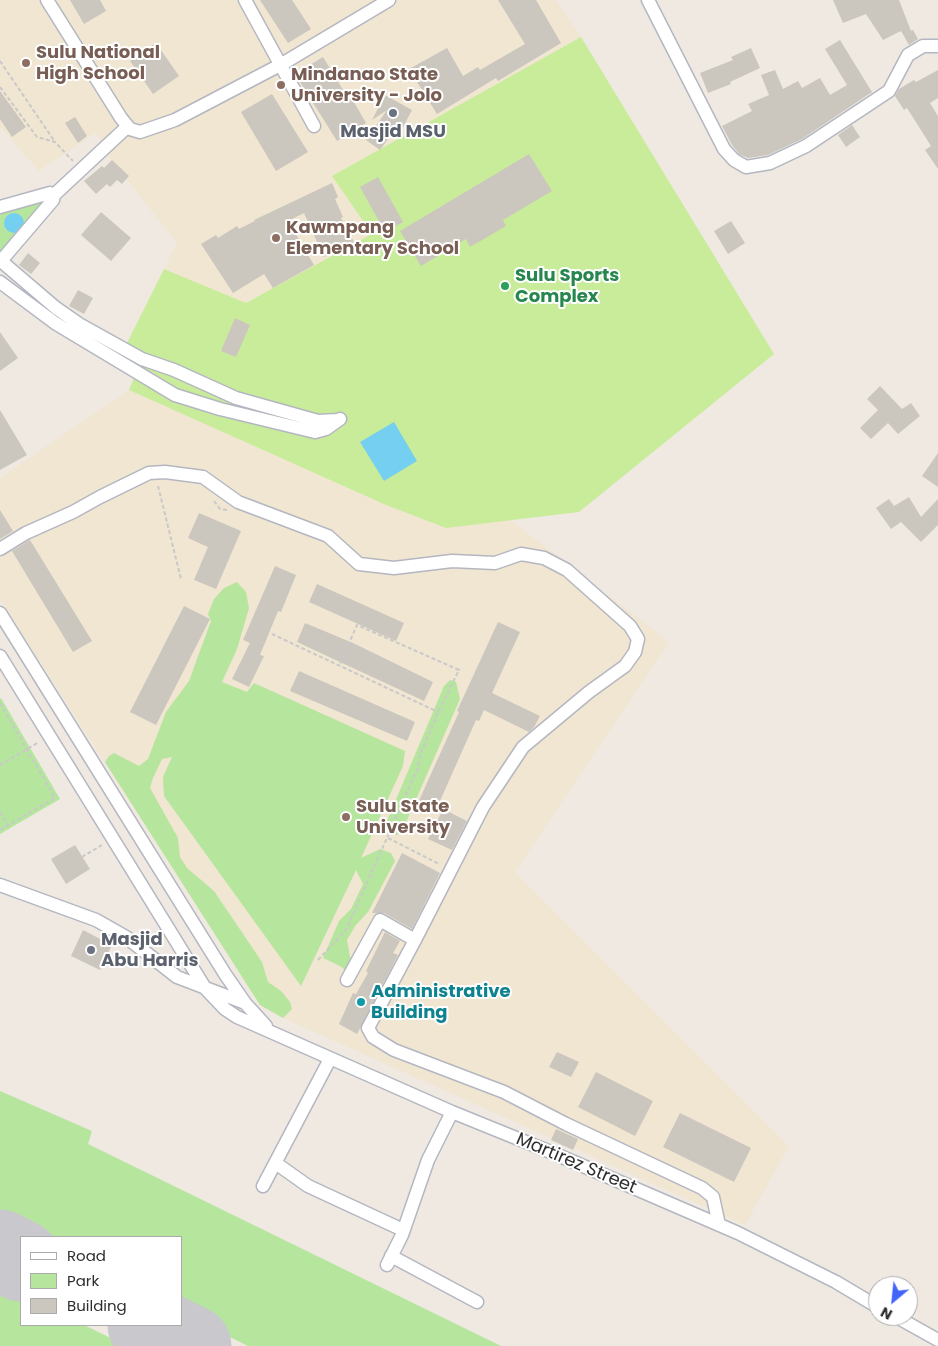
<!DOCTYPE html>
<style>
body{margin:0}
#map{position:relative;width:938px;height:1346px;overflow:hidden;background:#efe9e1;font-family:Poppins,sans-serif}
canvas{display:block}
.legend{position:absolute;left:20px;top:1236px;width:162px;height:90px;box-sizing:border-box;background:#fff;border:1px solid #ababab;margin:0;padding:6px 9px;list-style:none;font-size:15px;color:#2e2e2e}
.legend li{display:flex;align-items:center;gap:10px;height:25px}
.legend b{width:25px;border:1px solid #ababab}
.north{position:absolute;left:868px;top:1276px;width:50px;height:50px;box-sizing:border-box;background:#fff;border:1px solid #ababab;border-radius:50%;rotate:208deg;font-size:14px;font-weight:700;line-height:20px;text-align:center;color:#2e2e2e}
.north::after{content:'';display:block;margin:auto;width:18px;height:22px;background:#4264fb;clip-path:polygon(50% 0,100% 100%,50% 72%,0 100%)}
</style>
<div id="map">
<canvas width="938" height="1346"></canvas>
<ul class="legend">
<li><b style="height:6px;background:#fff"></b>Road</li>
<li><b style="height:14px;background:#b6e59e"></b>Park</li>
<li><b style="height:14px;background:#cbc7bf"></b>Building</li>
</ul>
<div class="north">N</div>
</div>
<script>
const context = document.querySelector('canvas').getContext('2d');
context.lineJoin = 'round';
function fillPath(path, color) { context.fillStyle = color; context.fill(path, 'evenodd'); }
const poly = rows => new Path2D(rows.map(r => 'M' + r).join(''));
function stroke(path, color, width, dash) { context.strokeStyle = color; context.lineWidth = width; context.lineCap = dash ? 'butt' : 'round'; context.setLineDash(dash || []); context.stroke(path); }
function write(font, color, halo, rows, align = 'center') {
  context.font = font + ' Poppins,sans-serif'; context.lineWidth = 4; context.setLineDash([]); context.textBaseline = 'middle'; context.strokeStyle = halo; context.fillStyle = color; for (const [text, x, y, turn = 0] of rows) {
    context.save(); context.translate(x, y); context.rotate((+turn || 0) * Math.PI / 180); context.textAlign = isNaN(turn) ? turn : align; if (halo) context.strokeText(text, 0, 0); context.fillText(text, 0, 0); context.restore();
  }
}
fillPath(poly([
 [0,0,556,0,581,37,332,176,373,234,246,303,164,269,177,243,109,157,96,133,39,171,0,127],
 [129,390,386,505,446,528,509,519,669,642,515,872,789,1146,745,1225,283,1018,260,1005,0,599,0,478]
]), '#f0e6d1');
fillPath(poly([
 [51,198,3,256,0,252,0,214],
 [237,582,246,592,249,608,237,649,222,682,247,692,254,683,405,751,403,766,361,858,380,849,391,853,395,861,368,912,355,926,347,940,350,957,358,964,352,975,340,966,323,958,339,921,351,909,363,884,356,870,301,986,164,796,163,777,172,757,162,759,153,778,150,788,178,838,180,857,187,868,214,891,262,962,268,982,281,991,290,1002,292,1009,283,1018,260,1005,105,762,109,756,114,753,139,766,148,759,166,712,189,681,211,621,208,614,214,599,224,588],
 [450,680,456,682,460,699,403,829,397,835,391,834,388,831,387,821,444,686],
 [1,698,60,799,0,834,0,699],
 [0,1091,92,1131,88,1144,501,1346,248,1346,181,1313,181,1237,31,1237,0,1222],
 [0,1282,21,1293,21,1325,84,1325,127,1346,0,1346]
]), '#b6e59e');
fillPath(poly([
 [581,37,774,354,579,512,446,528,386,505,129,390,143,356,126,345,164,269,246,303,372,234,332,176]
]), '#c9ec9a');
fillPath(poly([
 '4 223a10 10 0 1 1 20 0a10 10 0 1 1-20 0Z',
 [394,422,417,461,384,481,360,442]
]), '#75cff0');
stroke(poly([
 [0,1250,21,1261],
 [148,1325,191,1346]
]), '#c9c8cc', 81);
fillPath(poly([
 [70,0,100,0,106,11,84,24],
 [260,0,292,0,311,29,288,43],
 [498,0,536,0,561,43,498,81,496,78,437,114,409,69,447,48,463,76,478,67,480,70,525,44],
 [833,0,899,0,911,31,913,30,918,39,909,45,901,31,883,40,866,14,843,23],
 [840,40,872,92,802,139,768,155,748,158,739,154,732,145,722,126,752,111,748,104,769,95,761,75,775,70,783,89,798,81,802,88,820,78,830,95,847,85,825,49],
 [156,43,179,76,153,94,130,61],
 [751,48,760,68,730,82,731,84,708,93,700,73,733,60,731,57],
 [323,57,348,98,351,97,366,123,337,141,295,74],
 [938,70,938,98,930,103,938,116,938,169,925,150,931,146,907,108,904,110,895,96,899,89,914,80,916,82],
 [0,91,26,127,12,137,0,119],
 [272,94,308,152,276,171,241,112],
 [385,95,412,110,401,131,396,128,380,150,366,140,387,110,372,120],
 [75,117,87,136,78,143,65,123],
 [852,125,860,137,846,147,838,135],
 [529,154,552,191,503,220,506,226,470,247,466,239,421,266,400,231],
 [112,160,129,176,122,184,117,180,110,187,107,184,96,194,84,181,102,166,104,168],
 [378,177,403,222,385,232,360,187],
 [332,183,338,197,335,199,343,217,341,218,354,242,324,257,304,213,288,221,314,265,273,288,264,274,233,293,201,244,216,235,218,238,237,226,239,229,255,221,254,220],
 [101,212,131,238,111,261,81,235],
 [731,221,745,243,728,254,714,231],
 [28,253,40,263,31,274,19,265],
 [78,290,93,298,84,314,69,306],
 [235,318,250,325,236,357,221,351],
 [0,332,18,358,0,371],
 [880,386,902,409,911,403,920,416,898,434,888,423,871,439,860,428,878,410,867,399],
 [0,410,27,455,0,470],
 [938,453,938,487,922,476],
 [909,497,921,517,938,499,938,525,921,542,901,522,891,529,876,508,889,499,894,506],
 [0,510,13,531,0,539],
 [199,513,241,531,216,589,194,580,208,547,188,538],
 [30,540,92,641,73,652,12,551],
 [275,566,296,575,281,612,278,611,260,655,264,656,249,687,232,679,250,643,243,640],
 [317,584,404,623,396,641,309,602],
 [184,606,210,619,156,725,130,712],
 [498,622,520,632,492,693,540,716,534,727,529,732,484,710,479,721,476,720,435,812,417,805,459,712,457,711],
 [305,623,353,643,433,682,424,701,297,642],
 [299,671,415,722,407,741,290,691],
 [443,809,467,821,452,850,428,839],
 [75,845,90,869,66,884,51,859],
 [402,853,440,873,412,929,384,913,372,913],
 [83,930,112,945,100,970,71,956],
 [385,932,400,941,393,953,398,955,357,1034,339,1024,353,993,356,994,368,973,366,971],
 [557,1052,579,1062,571,1077,549,1067],
 [596,1072,653,1101,635,1136,578,1107],
 [680,1113,751,1148,734,1182,663,1147],
 [556,1129,578,1139,573,1150,551,1140]
]), '#cbc7bf');
const minor = poly([
 [47,0,121,118,130,129,140,132,175,120,282,64,389,0],
 [245,0,314,126],
 [648,0,724,149,734,160,746,167,770,163,806,146,889,91,908,55,923,46,938,46],
 [54,195,127,127],
 [0,207,50,193,54,195,53,200,0,262],
 [1,261,56,308,79,324,142,359,174,370,236,398,318,421,337,420],
 [0,282,55,323,175,395,220,409,315,432,326,429,340,419],
 [0,549,26,533,73,512,100,497,149,473,165,472,203,477,238,502,328,536,359,564,394,568,452,561,495,563,521,554,544,558,567,570,630,626,638,639,635,652,625,666,589,692,523,747,483,807,415,940],
 [0,613,225,974,245,1003,266,1026],
 [0,656,205,988,225,1009,237,1017,452,1112,553,1153,738,1233,836,1282,878,1307],
 [0,885,96,920,126,937,177,977,245,1003],
 [347,980,380,920,415,940,368,1028,373,1037,394,1050,504,1092,566,1124,702,1188,713,1197,719,1225],
 [277,1164,308,1186,403,1230],
 [263,1186,330,1059],
 [391,1256,477,1302],
 [387,1265,402,1235,428,1160,452,1112],
 [895,1316,938,1340]
]);
stroke(minor, '#b4b7c1', 15);
stroke(poly([
 [0,61,55,142],
 [0,87,37,137,55,142,73,161],
 [158,486,181,579],
 [214,501,220,509,227,510],
 [272,634,438,712],
 [0,703,55,798,0,830],
 [0,765,39,742],
 [0,812,8,826],
 [388,838,439,864],
 [82,857,102,845],
 [318,960,346,930,418,768,420,755,438,712,459,670,357,625,340,664]
]), '#c9c9c9', 2, [4, 2.5]);
stroke(minor, '#fff', 12);
for (const [x, y, r, color] of [
 [26,63,5,"#8d6e63"],
 [281,85,5,"#8d6e63"],
 [393,113,5,"#6b7280"],
 [276,238,5,"#8d6e63"],
 [505,286,5,"#2e9e5b"],
 [346,817,5,"#8d6e63"],
 [91,950,5,"#6b7280"],
 [361,1002,5,"#0f9aa8"]
]) { const dot = new Path2D(); dot.arc(x, y, r, 0, 2 * Math.PI); context.fillStyle = color; context.fill(dot); stroke(dot, '#fff', 2); }
write('bold 18px', '#785e54', '#fff', [
 ["Sulu National",36,53],
 ["High School",36,74],
 ["Mindanao State",291,75],
 ["University - Jolo",291,96],
 ["Kawmpang",286,228],
 ["Elementary School",286,249],
 ["Sulu State",356,807],
 ["University",356,828]
], 'left');
write('bold 18px', '#5b616d', '#fff', [
 ["Masjid MSU",393,132],
 ["Masjid",101,940,"left"],
 ["Abu Harris",101,961,"left"]
]);
write('bold 18px', '#27864d', '#fff', [
 ["Sulu Sports",515,276],
 ["Complex",515,297]
], 'left');
write('bold 18px', '#0d838f', '#fff', [
 ["Administrative",371,992],
 ["Building",371,1013]
], 'left');
write('18px', '#2e2e2e', '#fff', [
 ["Martirez Street",576,1164,23]
]);
</script>
